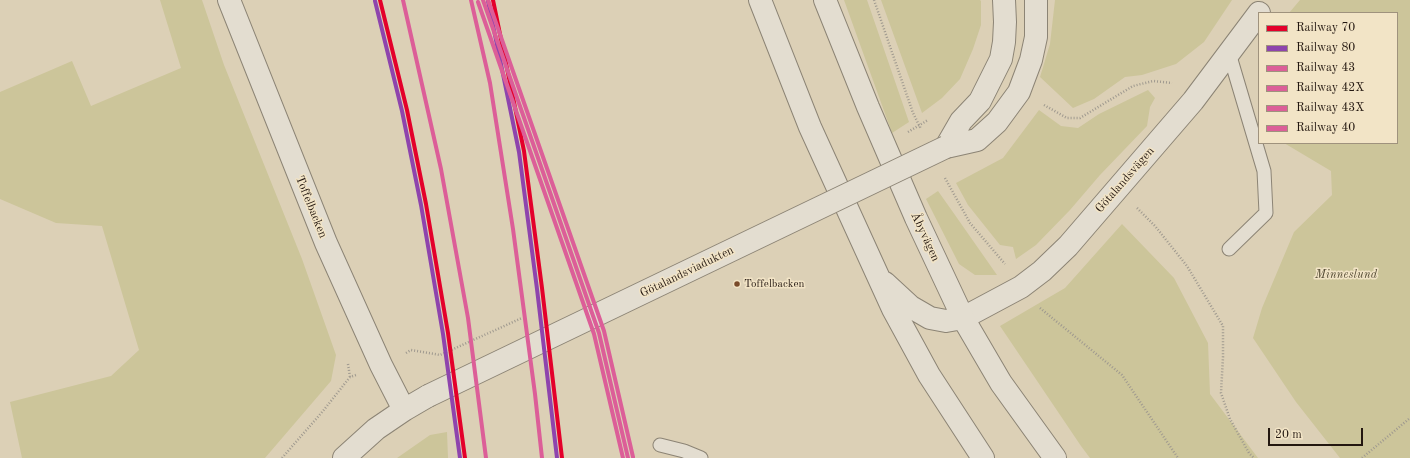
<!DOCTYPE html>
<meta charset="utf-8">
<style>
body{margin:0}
#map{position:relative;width:1410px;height:458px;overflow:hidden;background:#dcd0b6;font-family:"Old Standard TT",serif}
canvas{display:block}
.legend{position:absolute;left:1258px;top:12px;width:140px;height:132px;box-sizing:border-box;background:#f2e4c6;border:1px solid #9f927d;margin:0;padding:5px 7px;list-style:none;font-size:12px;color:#231710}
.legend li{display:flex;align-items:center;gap:8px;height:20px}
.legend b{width:20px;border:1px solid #9f927d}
.scale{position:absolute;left:1268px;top:428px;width:95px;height:18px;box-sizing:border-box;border:2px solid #231710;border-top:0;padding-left:5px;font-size:12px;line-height:14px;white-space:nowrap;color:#231710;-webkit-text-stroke:3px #f2e4c6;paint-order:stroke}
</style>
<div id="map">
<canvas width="1410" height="458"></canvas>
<ul class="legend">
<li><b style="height:5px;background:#e4002b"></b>Railway 70</li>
<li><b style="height:5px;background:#8e44ad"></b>Railway 80</li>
<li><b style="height:5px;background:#dc5e98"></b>Railway 43</li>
<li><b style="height:5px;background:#dc5e98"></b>Railway 42X</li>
<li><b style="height:5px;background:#dc5e98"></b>Railway 43X</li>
<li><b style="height:5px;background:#dc5e98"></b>Railway 40</li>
</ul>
<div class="scale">20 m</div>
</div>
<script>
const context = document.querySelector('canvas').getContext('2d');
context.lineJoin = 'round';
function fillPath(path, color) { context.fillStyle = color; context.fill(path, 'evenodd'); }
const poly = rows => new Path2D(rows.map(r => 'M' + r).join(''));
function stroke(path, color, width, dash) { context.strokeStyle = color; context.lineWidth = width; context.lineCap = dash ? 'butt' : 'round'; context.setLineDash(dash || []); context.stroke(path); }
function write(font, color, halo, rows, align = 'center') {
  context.font = font + ' "Old Standard TT",serif'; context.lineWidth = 3; context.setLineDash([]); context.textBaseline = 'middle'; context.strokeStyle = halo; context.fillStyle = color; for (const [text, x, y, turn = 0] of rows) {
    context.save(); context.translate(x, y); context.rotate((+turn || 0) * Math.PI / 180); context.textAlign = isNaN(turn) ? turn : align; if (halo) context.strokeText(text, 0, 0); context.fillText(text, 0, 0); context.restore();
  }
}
fillPath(poly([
 [160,0,202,0,224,65,302,259,336,355,331,381,265,458,22,458,10,402,111,376,139,350,102,226,56,223,0,199,0,92,72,61,91,106,181,68],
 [844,0,867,0,909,122,892,133],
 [881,0,980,0,981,1,981,25,973,49,960,79,942,98,922,113],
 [1055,0,1232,0,1204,42,1176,64,1142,75,1125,77,1094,99,1073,108,1040,77,1050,44],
 [1300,0,1410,0,1410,458,1340,458,1296,402,1253,338,1262,308,1294,232,1332,195,1331,171,1284,143,1397,143,1397,13,1289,13],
 [1148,90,1155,98,1150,107,1147,126,1100,175,1070,210,1036,245,1016,259,1013,247,1000,245,968,205,956,183,1003,158,1039,110,1061,126,1078,128,1099,114],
 [938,191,955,215,997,275,975,275,959,264,926,199],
 [1122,224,1174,278,1208,343,1210,394,1258,458,1090,458,1081,446,1000,326,1065,288],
 [447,432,448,458,397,458,430,435]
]), '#ccc59a');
const service = poly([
 [1229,249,1266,213,1264,171,1229,53],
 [660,445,684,451,701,458]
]);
const minor = poly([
 [229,0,326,243,381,365,404,410],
 [946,147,977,140,997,122,1019,92,1031,60,1036,37,1036,0],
 [946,147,961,121,980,101,1001,59,1004,42,1005,22,1004,0],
 [963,318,1021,287,1042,271,1068,246,1193,101,1259,13],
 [344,458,376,429,404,410,428,396]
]);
const tertiary = poly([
 [760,0,810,127,893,309,929,375,983,458],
 [825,0,868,107,916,218,963,318,1001,383,1055,458],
 [885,283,911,307,930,318,946,321,963,318]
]);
stroke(service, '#8c8475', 15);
stroke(minor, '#8c8475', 24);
stroke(tertiary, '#8c8475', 24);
stroke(poly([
 [874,0,913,113,921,129],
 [1044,105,1067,118,1080,118,1133,86,1153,81,1172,83],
 [945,178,970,223,1005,264],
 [1137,208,1155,226,1187,266,1223,326,1223,357,1221,393,1230,419,1249,453,1254,458],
 [1040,308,1122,375,1178,458],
 [406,353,411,350,440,355,522,318],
 [348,364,350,377],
 [282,458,323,411,350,377,356,375],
 [1362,458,1410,418]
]), '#9f998f', 2.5, [1, 2]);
stroke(service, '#e3ddd0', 13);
stroke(minor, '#e3ddd0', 22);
stroke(tertiary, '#e3ddd0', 22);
const minorBridge = poly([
 [428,396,946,147]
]);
stroke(minorBridge, '#8c8475', 24, []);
stroke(poly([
 [908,132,928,120]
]), '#9f998f', 2.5, [1, 2]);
stroke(minorBridge, '#e3ddd0', 22);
stroke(poly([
 [380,0,407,110,426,204,448,333,465,458],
 [493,0,524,151,542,288,562,458]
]), '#e4002b', 4);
stroke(poly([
 [375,1,402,111,421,205,443,334,460,458],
 [488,1,519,152,537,289,557,458]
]), '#8e44ad', 4);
stroke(poly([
 [483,0,599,333,628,458]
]), '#dc5e98', 4);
stroke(poly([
 [478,2,594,334,623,458]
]), '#dc5e98', 4);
stroke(poly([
 [488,0,604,331,633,457]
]), '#dc5e98', 4);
stroke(poly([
 [403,0,441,169,468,318,486,458],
 [471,0,490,83,513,229,535,394,542,458]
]), '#dc5e98', 4);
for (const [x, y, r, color] of [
 [737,284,3.5,"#7a4b2a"]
]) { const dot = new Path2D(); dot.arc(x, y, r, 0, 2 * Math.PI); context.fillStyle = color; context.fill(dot); stroke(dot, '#f2e4c6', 1.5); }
write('11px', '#231710', '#f2e4c6', [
 ["Toffelbacken",744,284]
], 'left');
write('12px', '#231710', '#f2e4c6', [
 ["Götalandsvägen",1125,180,-49],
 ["Toffelbacken",311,207,68],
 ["Åbyvägen",925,237,65],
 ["Götalandsviadukten",687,272,-26]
]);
write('italic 12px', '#524932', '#f2e4c6', [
 ["Minneslund",1346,275]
]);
</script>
